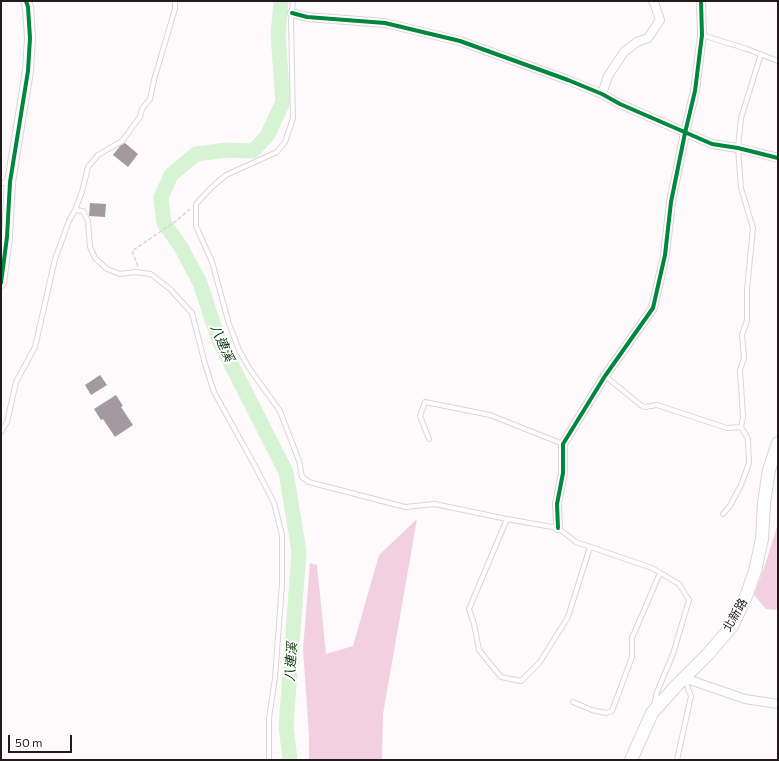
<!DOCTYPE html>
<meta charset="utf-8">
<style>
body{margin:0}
#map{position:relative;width:779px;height:761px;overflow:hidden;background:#fefafc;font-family:Commissioner,sans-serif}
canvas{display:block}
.frame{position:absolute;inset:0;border:2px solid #231a1e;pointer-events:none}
.scale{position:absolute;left:8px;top:735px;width:64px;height:18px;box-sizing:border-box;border:2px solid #231a1e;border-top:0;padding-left:5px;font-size:12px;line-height:14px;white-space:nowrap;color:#231a1e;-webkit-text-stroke:3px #fff;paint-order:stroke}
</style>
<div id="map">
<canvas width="779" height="761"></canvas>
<div class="frame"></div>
<div class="scale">50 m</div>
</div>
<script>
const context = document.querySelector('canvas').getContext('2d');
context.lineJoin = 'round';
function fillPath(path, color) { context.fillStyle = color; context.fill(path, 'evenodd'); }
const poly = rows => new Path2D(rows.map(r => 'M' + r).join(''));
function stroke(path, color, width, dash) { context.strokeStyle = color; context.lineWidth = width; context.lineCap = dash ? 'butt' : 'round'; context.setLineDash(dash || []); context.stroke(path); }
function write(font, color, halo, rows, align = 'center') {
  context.font = font + ' Commissioner,"Noto Sans TC",sans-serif'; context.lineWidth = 4; context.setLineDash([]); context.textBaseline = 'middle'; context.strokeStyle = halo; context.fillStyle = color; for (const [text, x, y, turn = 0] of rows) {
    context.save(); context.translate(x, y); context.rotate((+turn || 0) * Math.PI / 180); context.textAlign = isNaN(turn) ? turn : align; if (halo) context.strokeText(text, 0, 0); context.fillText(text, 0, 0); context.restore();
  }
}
fillPath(poly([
 [417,519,383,714,382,760,309,760,309,736,303,649,310,563,317,565,326,654,353,646,379,555],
 [778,523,778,610,766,609,754,595,765,565]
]), '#f3d0e0');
stroke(poly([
 [281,1,278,35,283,102,267,136,253,151,227,150,196,154,171,175,161,197,164,223,181,247,200,283,218,338,286,472,299,551,286,726,290,760]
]), '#d6f4d3', 15);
fillPath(poly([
 [125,143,138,154,128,167,113,155,120,146],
 [90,203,106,204,105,217,89,216],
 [100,375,107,385,91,395,85,385],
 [116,395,123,406,121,407,133,425,115,437,103,419,101,420,94,409]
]), '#a4999e');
const service = poly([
 [293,1,291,21,293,118,285,142,277,152,226,175,212,187,196,204,196,226,212,262,229,324,239,350,249,368,280,411,299,461,302,477,309,482,405,507,435,504,507,519,558,528,576,542,652,568,679,584,689,600,673,654,657,692,654,706],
 [702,35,747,49,778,61],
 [1,183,10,182],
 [75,210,82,192,88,167,98,155,122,141,140,117,142,109,150,99,154,80,175,9,175,1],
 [605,376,642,406,645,407,657,405,727,428,741,427],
 [1,432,7,422,16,382,35,347,55,259,69,221,75,210,83,211,88,221,90,247,95,258,107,269,120,274,135,272,151,274,170,289,192,313,205,364,214,392,255,466,274,503,282,535,282,584,275,678,269,718,269,760],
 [429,439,420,416,425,402,490,415,563,444],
 [723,514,730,506,741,485,749,463,748,439,741,427,743,417,740,370,744,358,742,335,747,320,747,289,753,228,741,188,738,148,741,118,761,54],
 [507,519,469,609,474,624,479,650,501,677,521,681,540,662,568,617,590,547],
 [573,702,592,710,606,713,612,711,632,657,632,638,660,573],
 [677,760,691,696,685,680]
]);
const minor = poly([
 [292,13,307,17,385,23,460,41,568,80,602,94,620,104,712,144,738,148,778,158],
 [602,94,608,76,624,52,637,42,648,38,660,20,655,5,653,1],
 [558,528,557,504,563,473,563,444,605,376,653,308,665,255,671,202,685,133,695,91,702,35,701,1],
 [684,678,745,699,778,704]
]);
const tertiary = poly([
 [1,283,7,237,10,182,28,71,30,38,28,7,26,1]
]);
const secondary = poly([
 [631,760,652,713,676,686,708,654,732,626,747,594,755,571,762,539,764,503,769,470,778,443]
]);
stroke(service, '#dbd4d7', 6);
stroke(minor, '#dbd4d7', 10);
stroke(tertiary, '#dbd4d7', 12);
stroke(secondary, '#dbd4d7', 14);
stroke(poly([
 [138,266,132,251,176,221,190,209]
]), '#d7d5d6', 1.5, [4, 2]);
stroke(service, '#fffeff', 4);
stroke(minor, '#fffeff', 8);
stroke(tertiary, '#fffeff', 10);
stroke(secondary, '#fffeff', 12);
stroke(poly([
 [292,13,307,17,385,23,460,41,568,80,602,94,620,104,712,144,738,148,778,158],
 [1,283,7,237,10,182,28,71,30,38,28,7,26,1],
 [558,528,557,504,563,473,563,444,605,376,653,308,665,255,671,202,685,133,695,91,702,35,701,1]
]), '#00873e', 4);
write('12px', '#231a1e', '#fff', [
 ["北新路",735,615,-60]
]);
write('italic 13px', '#083608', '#fff', [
 ["八連溪",222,343,66],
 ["八連溪",291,662,-86]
]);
</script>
